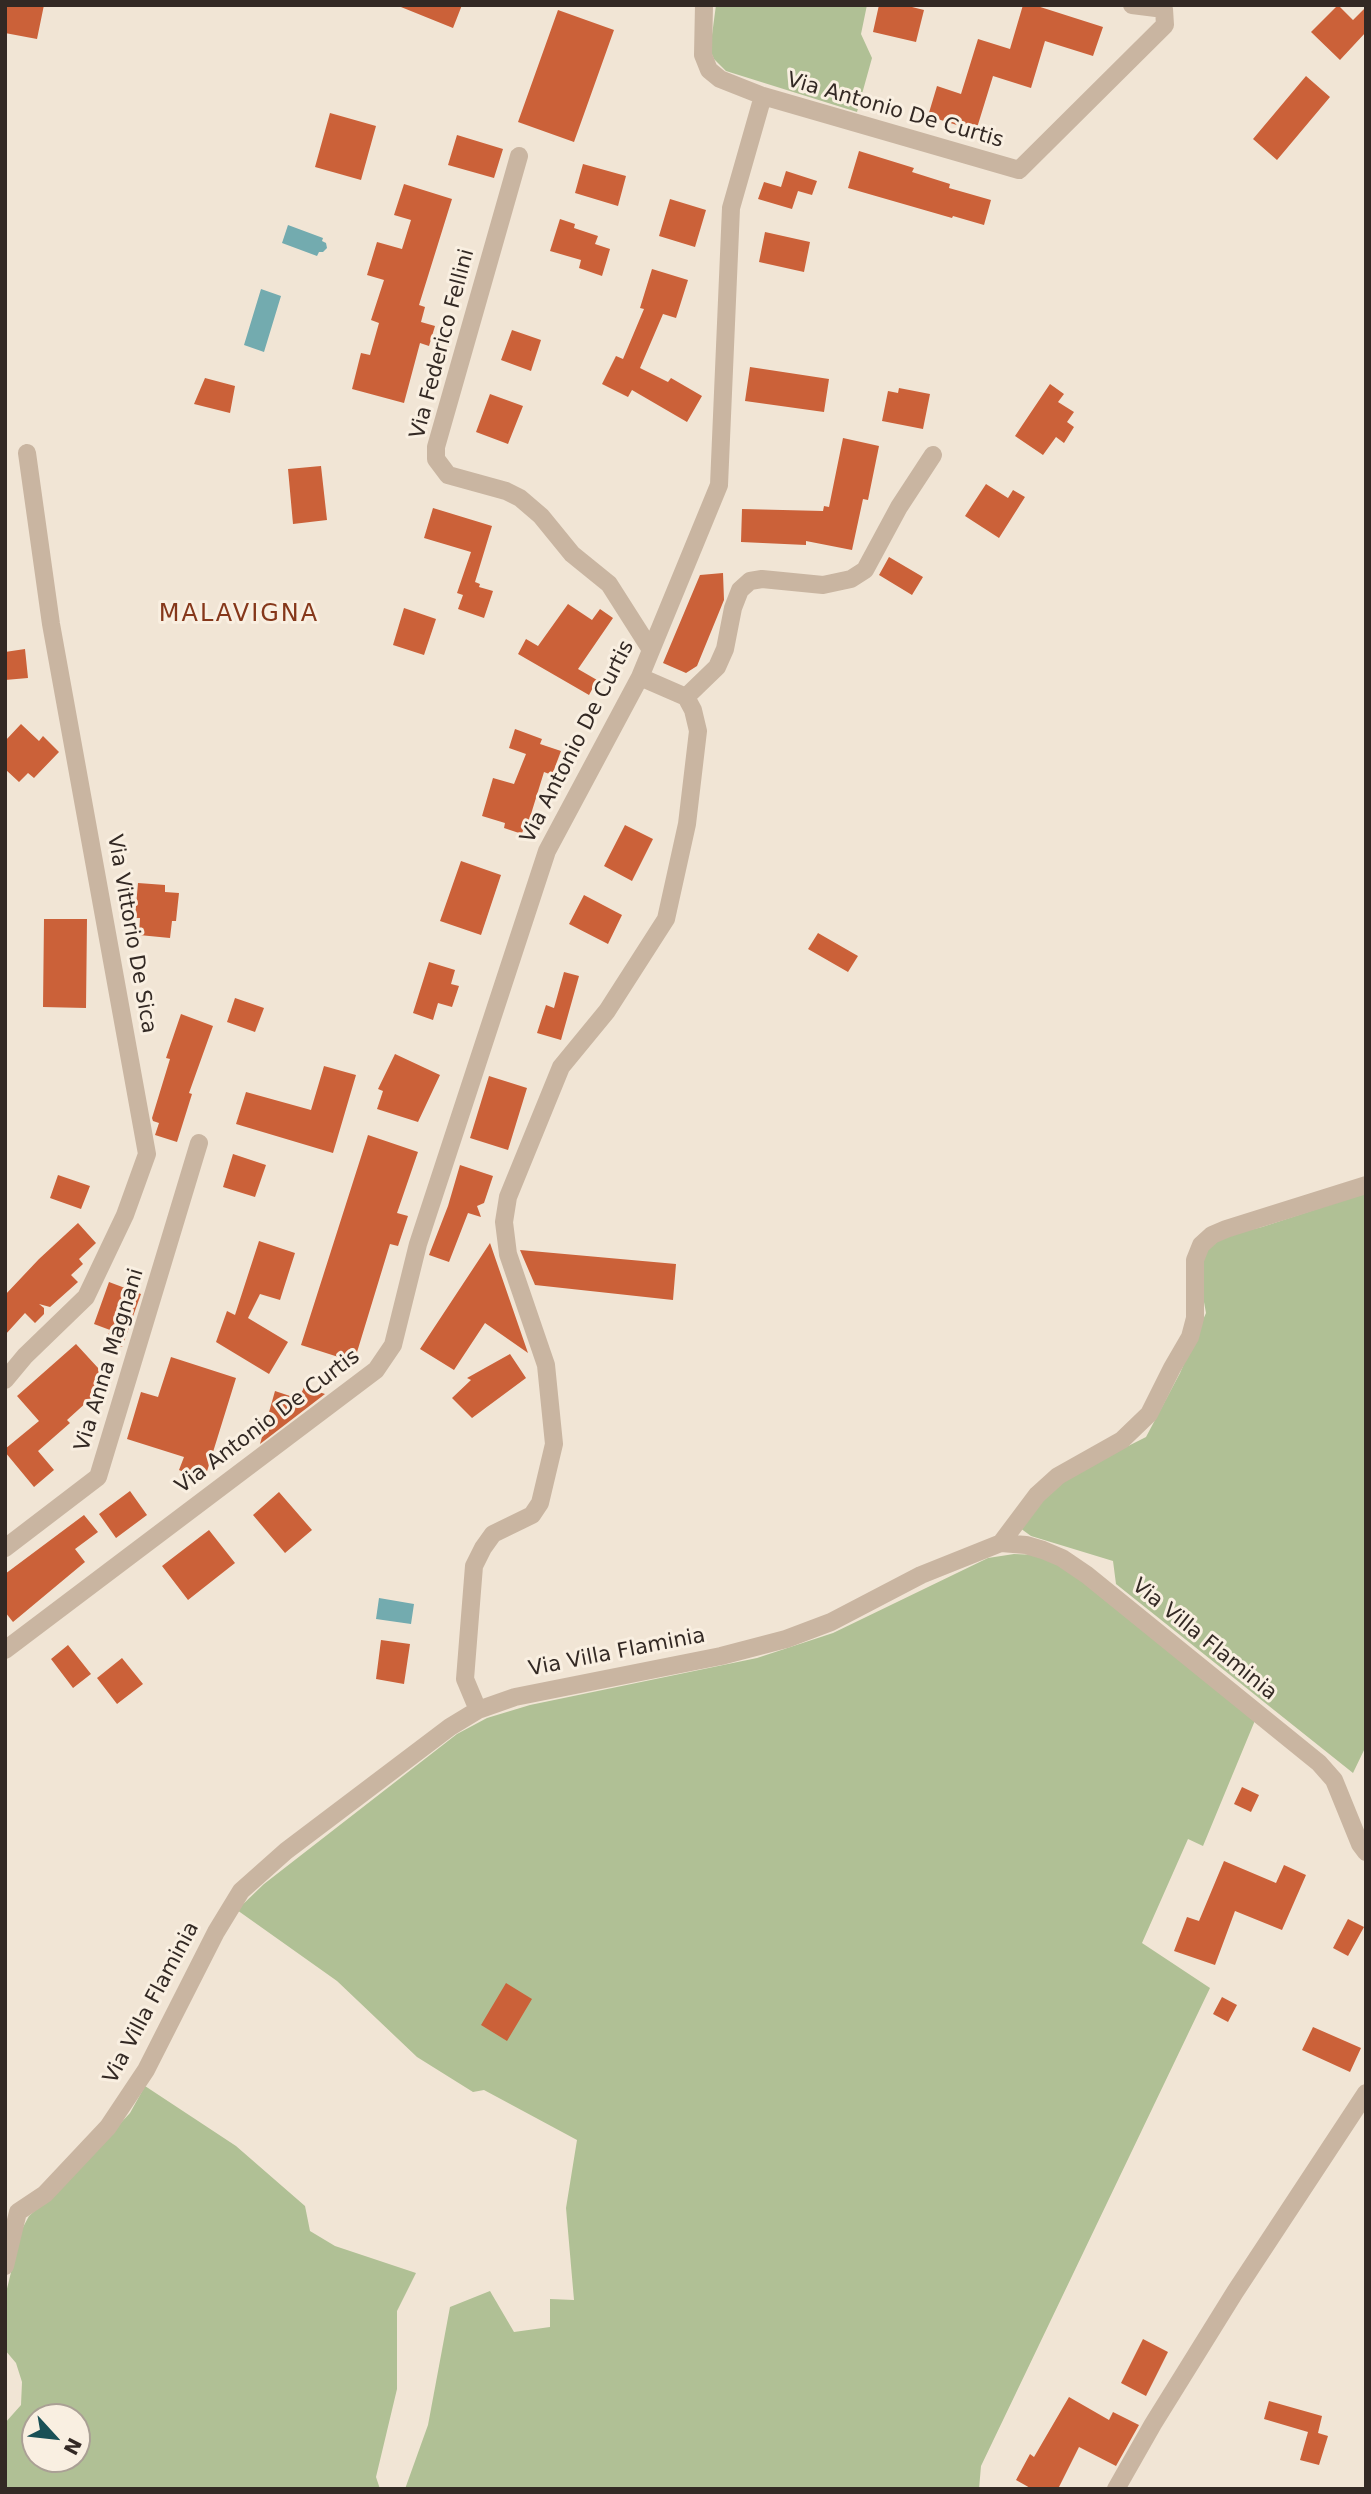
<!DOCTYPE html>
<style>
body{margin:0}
#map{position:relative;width:1371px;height:2494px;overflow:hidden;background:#f1e5d5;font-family:"DejaVu Sans",sans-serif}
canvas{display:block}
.frame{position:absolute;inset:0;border:7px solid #332924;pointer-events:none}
.north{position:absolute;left:21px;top:2403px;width:70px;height:70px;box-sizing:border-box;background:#f9efe1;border:2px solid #aaa095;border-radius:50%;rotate:117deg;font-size:19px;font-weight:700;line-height:28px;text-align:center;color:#332924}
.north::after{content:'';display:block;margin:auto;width:24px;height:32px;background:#195056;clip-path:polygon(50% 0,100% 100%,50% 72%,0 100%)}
</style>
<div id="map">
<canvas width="1371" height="2494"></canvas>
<div class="frame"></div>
<div class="north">N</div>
</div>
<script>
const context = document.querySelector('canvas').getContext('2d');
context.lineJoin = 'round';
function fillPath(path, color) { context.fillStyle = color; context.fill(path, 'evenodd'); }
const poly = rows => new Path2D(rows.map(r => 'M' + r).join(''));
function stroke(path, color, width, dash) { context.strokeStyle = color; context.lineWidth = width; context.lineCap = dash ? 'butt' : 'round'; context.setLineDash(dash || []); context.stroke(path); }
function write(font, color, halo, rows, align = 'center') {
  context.font = font + ' "DejaVu Sans",sans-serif'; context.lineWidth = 6; context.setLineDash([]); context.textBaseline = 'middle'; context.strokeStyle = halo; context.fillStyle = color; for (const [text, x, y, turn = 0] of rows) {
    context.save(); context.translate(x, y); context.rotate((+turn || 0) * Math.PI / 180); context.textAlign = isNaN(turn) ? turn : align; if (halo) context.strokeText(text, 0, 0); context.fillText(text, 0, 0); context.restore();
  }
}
fillPath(poly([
 [716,5,867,5,861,34,872,58,857,112,726,71,714,59,710,50],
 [1366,1193,1366,1746,1353,1773,1116,1584,1113,1561,1031,1536,1020,1528,1026,1517,1063,1479,1146,1437,1180,1373,1206,1313,1200,1280,1204,1251,1216,1241,1237,1233,1262,1227],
 [1014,1554,1037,1555,1061,1566,1090,1585,1256,1718,1203,1846,1188,1839,1142,1943,1210,1988,981,2466,979,2489,405,2489,428,2425,450,2307,490,2291,514,2332,550,2327,550,2299,574,2300,566,2208,577,2140,484,2090,473,2092,417,2057,337,1981,237,1910,264,1884,457,1734,487,1718,530,1705,757,1658,833,1633,988,1558],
 [145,2086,236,2146,305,2206,310,2231,335,2246,416,2273,397,2311,397,2389,376,2477,380,2489,5,2489,5,2423,21,2405,22,2382,16,2363,5,2350,5,2297,21,2231,29,2216,57,2191,130,2113],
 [35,2417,77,2417,77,2459,35,2459]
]), '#b0c095');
fillPath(poly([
 [288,225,323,238,322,241,326,243,327,248,323,252,319,252,317,256,282,243],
 [261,289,281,296,264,352,244,345],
 [379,1598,414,1604,411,1624,376,1619]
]), '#73abaf');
fillPath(poly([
 [5,5,44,5,37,39,5,33],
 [396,5,462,5,453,28],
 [879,5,904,5,924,10,916,42,873,32],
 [1023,5,1034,5,1103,27,1093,56,1045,41,1031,88,993,76,976,131,928,116,937,86,961,94,978,39,1010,49],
 [1338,5,1353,20,1366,7,1366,32,1340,60,1311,32],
 [558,10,614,30,574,142,518,122],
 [1306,76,1330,97,1277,160,1253,139],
 [330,113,376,126,361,180,315,167],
 [457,135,503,149,494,178,448,165],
 [859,151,914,168,912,172,950,184,949,188,991,200,984,225,953,216,952,218,848,188],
 [583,164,626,176,618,206,575,193],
 [786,171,817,181,812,195,798,191,792,209,758,199,764,182,781,187],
 [404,184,452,199,419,305,425,307,421,322,435,326,429,346,420,343,404,403,352,389,361,353,370,355,379,323,371,320,384,280,367,275,377,242,402,249,411,220,394,215],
 [670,199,706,210,695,247,659,236],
 [560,219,575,224,574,228,598,236,595,244,610,249,602,276,579,268,581,260,550,251],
 [765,232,810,242,804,272,759,262],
 [652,269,688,280,676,318,663,314,640,368,668,382,671,378,702,396,687,422,632,390,628,397,602,384,616,356,623,359,644,309,640,308],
 [512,330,541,340,531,371,501,360],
 [750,367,829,379,824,412,745,401],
 [205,378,235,386,230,413,194,404],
 [1050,384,1064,394,1058,402,1074,412,1067,422,1074,427,1064,443,1056,437,1043,455,1015,436],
 [899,388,930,394,923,429,882,421,888,391,898,393],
 [490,394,523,406,508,444,476,432],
 [843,438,879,446,868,500,863,499,852,550,806,541,806,545,741,542,742,509,823,511,824,506,829,507],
 [321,466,327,520,293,524,288,469],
 [986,484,1008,498,1013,490,1025,497,999,538,965,516],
 [433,508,492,526,475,582,480,584,479,587,493,591,484,618,458,609,463,595,457,593,471,552,424,538],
 [889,557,923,577,912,595,879,575],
 [723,573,724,600,697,666,686,673,663,663,700,575],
 [568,604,592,620,600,609,613,618,578,669,597,680,589,695,518,654,526,639,538,646],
 [404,608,436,619,424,655,393,645],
 [25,649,28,678,5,680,5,652],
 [21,724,39,741,43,736,59,752,34,778,28,773,19,782,5,769,5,741],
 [515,729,542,739,540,744,561,751,552,775,544,772,527,827,524,826,522,834,504,828,505,823,482,816,493,778,514,784,526,754,509,748],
 [625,825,653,839,632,881,604,866],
 [461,861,501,875,481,935,440,921],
 [138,883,165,885,165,892,179,893,176,921,172,921,170,938,139,935,140,918,135,918],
 [584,895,622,915,608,944,569,924],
 [44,919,87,919,86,1008,43,1007],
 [818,933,858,956,848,972,808,949],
 [429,962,455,970,451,984,459,986,452,1007,438,1003,433,1020,413,1013],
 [564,972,579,976,561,1040,537,1033,546,1005,554,1008],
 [235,998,264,1008,255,1032,227,1022],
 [181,1014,213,1026,189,1093,192,1094,177,1142,155,1135,159,1123,153,1121,152,1118,170,1059,166,1058],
 [395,1054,440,1075,418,1122,377,1109,383,1091,378,1089],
 [324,1066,356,1075,333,1153,236,1124,246,1092,311,1110],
 [489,1076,527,1088,508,1150,470,1138],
 [368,1135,418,1152,397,1213,408,1216,398,1246,390,1244,354,1362,301,1345],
 [233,1154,266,1165,255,1197,223,1187],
 [460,1165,493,1176,484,1203,477,1206,481,1217,468,1213,449,1262,429,1255,448,1206],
 [58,1175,90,1186,81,1209,50,1198],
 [78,1223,96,1243,79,1259,83,1264,71,1275,78,1282,50,1307,39,1304,44,1308,44,1314,35,1323,25,1313,5,1335,5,1295,39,1259],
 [259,1241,295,1253,280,1300,260,1294,248,1318,288,1342,269,1374,216,1342,227,1311,235,1315],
 [490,1243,528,1353,485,1323,454,1370,420,1349],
 [520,1250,676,1264,673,1300,535,1285],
 [109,1282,141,1294,122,1347,106,1341,110,1330,94,1324],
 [76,1344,110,1381,67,1420,70,1423,38,1451,54,1470,34,1487,5,1452,5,1449,39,1421,17,1396],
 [510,1354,526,1378,472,1418,452,1398,471,1380,467,1378],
 [171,1357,236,1378,204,1481,179,1470,184,1457,127,1439,141,1392,158,1397],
 [304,1387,325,1394,260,1444,275,1391,299,1399],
 [130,1491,147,1515,116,1538,99,1514],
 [279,1492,312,1530,285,1553,253,1515],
 [84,1515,98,1532,75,1549,85,1562,13,1622,5,1612,5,1574],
 [209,1530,235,1563,188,1600,162,1566],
 [381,1640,410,1644,404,1684,376,1679],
 [68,1645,91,1674,73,1688,51,1659],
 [122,1658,143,1684,117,1704,97,1678],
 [1242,1787,1259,1795,1251,1812,1234,1804],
 [1224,1861,1276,1883,1284,1865,1306,1875,1282,1930,1235,1911,1215,1965,1174,1951,1187,1917,1199,1921],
 [1348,1919,1364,1927,1348,1956,1333,1948],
 [506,1983,532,1999,507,2041,481,2025],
 [1222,1997,1237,2005,1228,2022,1213,2014],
 [1313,2027,1361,2048,1350,2072,1302,2050],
 [1143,2339,1168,2352,1146,2396,1121,2383],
 [1069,2397,1109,2420,1113,2412,1139,2425,1116,2466,1079,2447,1058,2489,1032,2489,1016,2480,1030,2454,1034,2457],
 [1269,2401,1322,2416,1318,2433,1328,2436,1319,2465,1300,2460,1308,2432,1264,2419]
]), '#cb6139');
stroke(poly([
 [704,5,703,55,709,70,720,79,763,96,1019,170,1165,25,1164,9,1132,5],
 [519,156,436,447,436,459,448,475,506,491,520,498,541,516,572,554,609,584,651,650],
 [686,697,717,667,725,649,733,608,740,590,750,581,762,579,823,585,851,579,865,570,899,507,933,455],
 [5,1380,25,1356,86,1297,125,1215,147,1154,51,624,27,453],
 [1001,1543,1037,1495,1058,1476,1122,1440,1149,1414,1172,1368,1190,1337,1195,1318,1195,1260,1201,1245,1212,1235,1226,1229,1366,1185],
 [5,1548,98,1477,199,1143],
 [5,1650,376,1370,393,1345,418,1244,547,851,640,677,719,485,731,208,763,96],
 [478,1710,465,1679,474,1566,483,1548,493,1534,532,1515,540,1503,554,1444,546,1365,508,1254,504,1222,508,1197,561,1067,607,1011,666,919,687,824,698,731,693,710,686,697,640,677],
 [5,2266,18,2212,45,2194,108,2127,146,2070,216,1932,241,1891,286,1851,450,1727,478,1710,515,1697,721,1656,786,1639,831,1622,921,1575,1001,1543,1026,1545,1043,1550,1062,1558,1087,1575,1319,1763,1334,1780,1360,1844,1366,1852],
 [1116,2489,1153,2424,1235,2292,1366,2093]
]), '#c9b5a1', 18);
write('21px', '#332924', '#f9efe1', [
 ["Via Antonio De Curtis",895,111,16],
 ["Via Federico Fellini",443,344,-75],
 ["Via Antonio De Curtis",578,742,-63],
 ["Via Vittorio De Sica",131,934,80],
 ["Via Anna Magnani",110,1360,-73],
 ["Via Antonio De Curtis",268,1422,-37],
 ["Via Villa Flaminia",1204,1640,39],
 ["Via Villa Flaminia",617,1653,-11],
 ["Via Villa Flaminia",152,2003,-62]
]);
context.letterSpacing = '2px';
write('24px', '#85371a', '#f9efe1', [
 ["MALAVIGNA",239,615]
]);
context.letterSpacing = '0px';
</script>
